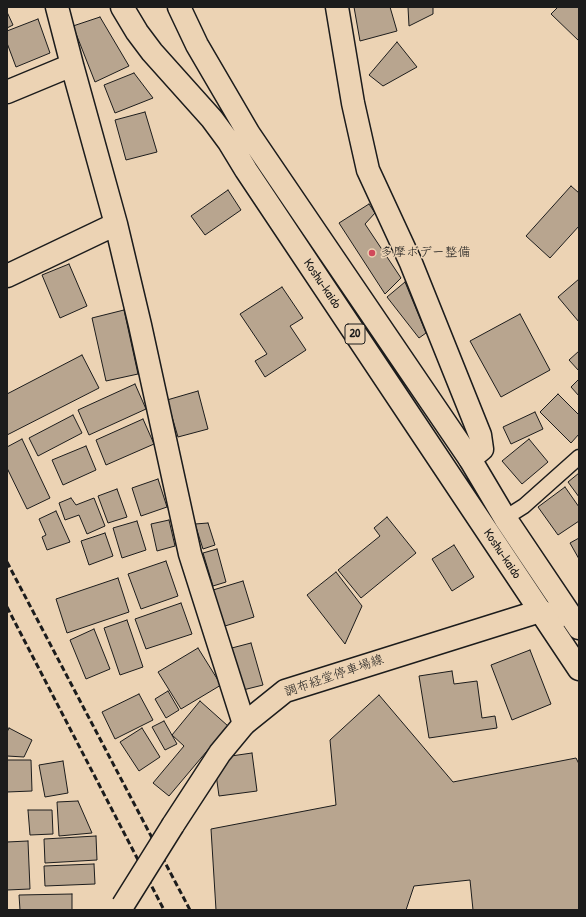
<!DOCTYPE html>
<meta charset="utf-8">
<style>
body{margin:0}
#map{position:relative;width:586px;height:917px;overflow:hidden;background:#ecd3b4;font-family:"Patrick Hand",sans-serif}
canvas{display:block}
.frame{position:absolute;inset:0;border:8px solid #1c1c1c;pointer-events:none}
</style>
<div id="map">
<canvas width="586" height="917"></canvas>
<div class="frame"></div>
</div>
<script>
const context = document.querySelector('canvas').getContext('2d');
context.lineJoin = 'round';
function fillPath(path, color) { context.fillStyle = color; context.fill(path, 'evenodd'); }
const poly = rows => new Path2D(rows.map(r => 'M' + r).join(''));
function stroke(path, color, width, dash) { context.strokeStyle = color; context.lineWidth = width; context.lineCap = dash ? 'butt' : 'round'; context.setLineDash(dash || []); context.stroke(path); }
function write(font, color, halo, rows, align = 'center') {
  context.font = font + ' "Patrick Hand","Klee One",sans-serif'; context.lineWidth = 3; context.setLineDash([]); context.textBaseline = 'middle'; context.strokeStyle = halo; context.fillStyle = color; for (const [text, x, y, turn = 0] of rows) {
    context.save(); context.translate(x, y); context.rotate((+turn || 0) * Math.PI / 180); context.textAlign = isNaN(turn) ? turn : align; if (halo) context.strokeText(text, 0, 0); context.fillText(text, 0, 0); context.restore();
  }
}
const building = poly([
 [354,7,390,7,397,31,360,41,354,7],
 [408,7,433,7,433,14,409,26,408,7],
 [558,7,579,7,579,41,551,14,558,7],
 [7,12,13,25,7,28,7,12],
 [100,17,129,66,95,82,73,26,100,17],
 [38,19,50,53,16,67,7,43,7,31,38,19],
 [397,42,417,67,383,86,369,75,397,42],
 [134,73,153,98,115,113,104,85,134,73],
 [145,112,157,152,126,160,115,120,145,112],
 [571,186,579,193,579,226,550,258,526,236,571,186],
 [228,190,241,210,205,235,191,216,228,190],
 [369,204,375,213,365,224,401,278,385,294,339,223,369,204],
 [69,264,87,306,60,318,42,275,69,264],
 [579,279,579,322,558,297,579,279],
 [405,282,426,333,419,338,387,297,405,282],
 [282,287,303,318,290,326,306,350,265,377,255,361,267,354,240,314,282,287],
 [124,310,138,374,106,381,92,318,124,310],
 [520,314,550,370,501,397,470,341,520,314],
 [579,351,579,371,569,360,579,351],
 [82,355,99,388,7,435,7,394,82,355],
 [579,379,579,396,571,387,579,379],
 [135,384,146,409,89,435,78,410,135,384],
 [198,391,208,429,178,437,167,400,198,391],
 [558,394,579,415,579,434,571,443,540,412,558,394],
 [535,412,543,429,511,444,503,427,535,412],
 [73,415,82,433,38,456,29,438,73,415],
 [143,419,154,444,106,465,96,440,143,419],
 [22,439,50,498,27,509,7,468,7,447,22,439],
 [529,439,548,462,522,484,502,461,529,439],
 [86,446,96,470,63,485,52,460,86,446],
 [579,473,579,497,568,482,579,473],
 [158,479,167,507,141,516,132,488,158,479],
 [565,487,579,507,579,521,558,535,538,507,565,487],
 [117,489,127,517,108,523,98,496,117,489],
 [71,498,76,505,94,498,105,526,87,534,79,515,65,520,59,503,71,498],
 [56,511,70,542,47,550,42,537,46,535,39,519,56,511],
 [387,517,416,553,361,598,338,570,380,536,374,528,387,517],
 [169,520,175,546,157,551,151,524,169,520],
 [137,521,146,550,122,558,113,528,137,521],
 [208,523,215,545,203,549,195,524,208,523],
 [105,533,113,556,89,565,81,541,105,533],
 [579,538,579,559,570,543,579,538],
 [454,545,474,577,452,591,432,559,454,545],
 [217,549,226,582,213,586,203,553,217,549],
 [166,561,178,596,141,609,128,574,166,561],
 [336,572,362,606,345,644,307,595,336,572],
 [118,578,129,612,67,633,56,599,118,578],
 [243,581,254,617,225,626,213,590,243,581],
 [181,603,192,634,146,649,135,619,181,603],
 [127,620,143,667,120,675,104,628,127,620],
 [94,629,110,669,86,679,70,640,94,629],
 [251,643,263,685,239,691,228,649,251,643],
 [198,648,221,685,181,709,158,672,198,648],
 [530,650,551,704,512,720,491,665,530,650],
 [452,671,454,684,477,681,482,718,495,716,497,728,429,738,419,676,452,671],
 [168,691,179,710,166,718,155,699,168,691],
 [139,694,153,720,115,739,102,712,139,694],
 [379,695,453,782,576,758,579,764,579,910,473,910,470,880,414,886,406,910,216,910,211,829,336,805,330,740,379,695],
 [200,701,228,726,169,796,153,783,184,746,172,735,200,701],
 [164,721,177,744,165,750,152,727,164,721],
 [9,728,32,740,24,757,7,756,7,732,9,728],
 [142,728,160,757,139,771,120,742,142,728],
 [252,753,257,791,219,796,216,774,231,756,252,753],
 [7,760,31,760,32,791,7,792,7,760],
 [63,761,68,793,45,797,39,765,63,761],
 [78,801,92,833,59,836,57,802,78,801],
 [28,810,52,810,53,834,30,835,28,810],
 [96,836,97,860,45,863,44,839,96,836],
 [28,841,30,889,7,890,7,842,28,841],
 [94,864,95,884,45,886,44,866,94,864],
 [72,894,72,910,20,910,19,895,72,894]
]);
fillPath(building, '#b8a58f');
stroke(building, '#1c1c1c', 1);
const lane = poly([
 [505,518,524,506,579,457]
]);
const street = poly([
 [57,7,72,65,116,224,140,325,190,554,244,724],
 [337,7,353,103,368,170,411,263,480,435,482,449,470,459],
 [7,92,72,65],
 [7,276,116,224]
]);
const secondary = poly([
 [173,825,220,753,244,724,285,691,540,611,557,617]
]);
const highway = poly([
 [122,7,137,32,152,52,212,119,229,142,246,170,579,669],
 [179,7,197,45,249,134,470,459,505,518,579,628]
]);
stroke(lane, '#1c1c1c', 17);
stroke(street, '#1c1c1c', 25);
stroke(secondary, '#1c1c1c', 25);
stroke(highway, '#1c1c1c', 25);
stroke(lane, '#ecd3b4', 14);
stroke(street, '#ecd3b4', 22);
stroke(secondary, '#ecd3b4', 22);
stroke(highway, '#ecd3b4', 22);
stroke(poly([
 [7,562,190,910],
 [7,607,164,910]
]), '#1c1c1c', 3, [6, 3]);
const secondaryBridge = poly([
 [123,905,173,825]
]);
stroke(secondaryBridge, '#1c1c1c', 25, []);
stroke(secondaryBridge, '#ecd3b4', 22);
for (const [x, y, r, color] of [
 [372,253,4,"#d1495b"]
]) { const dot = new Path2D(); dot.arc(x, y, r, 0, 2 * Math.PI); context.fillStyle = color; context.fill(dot); stroke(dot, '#ecd3b4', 1.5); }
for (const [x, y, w] of [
 [355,334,20]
]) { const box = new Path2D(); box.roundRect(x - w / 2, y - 10, w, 20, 3); context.fillStyle = '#ecd3b4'; context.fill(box); stroke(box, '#1c1c1c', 1); }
write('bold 12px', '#1c1c1c', null, [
 ["20",355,334]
]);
write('13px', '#1c1c1c', '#ecd3b4', [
 ["多摩ボデー整備",380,253]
], 'left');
write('13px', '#1c1c1c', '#ecd3b4', [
 ["Koshu-kaido",322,284,56],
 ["Koshu-kaido",502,554,56],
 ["調布経堂停車場線",334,676,-19]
]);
</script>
